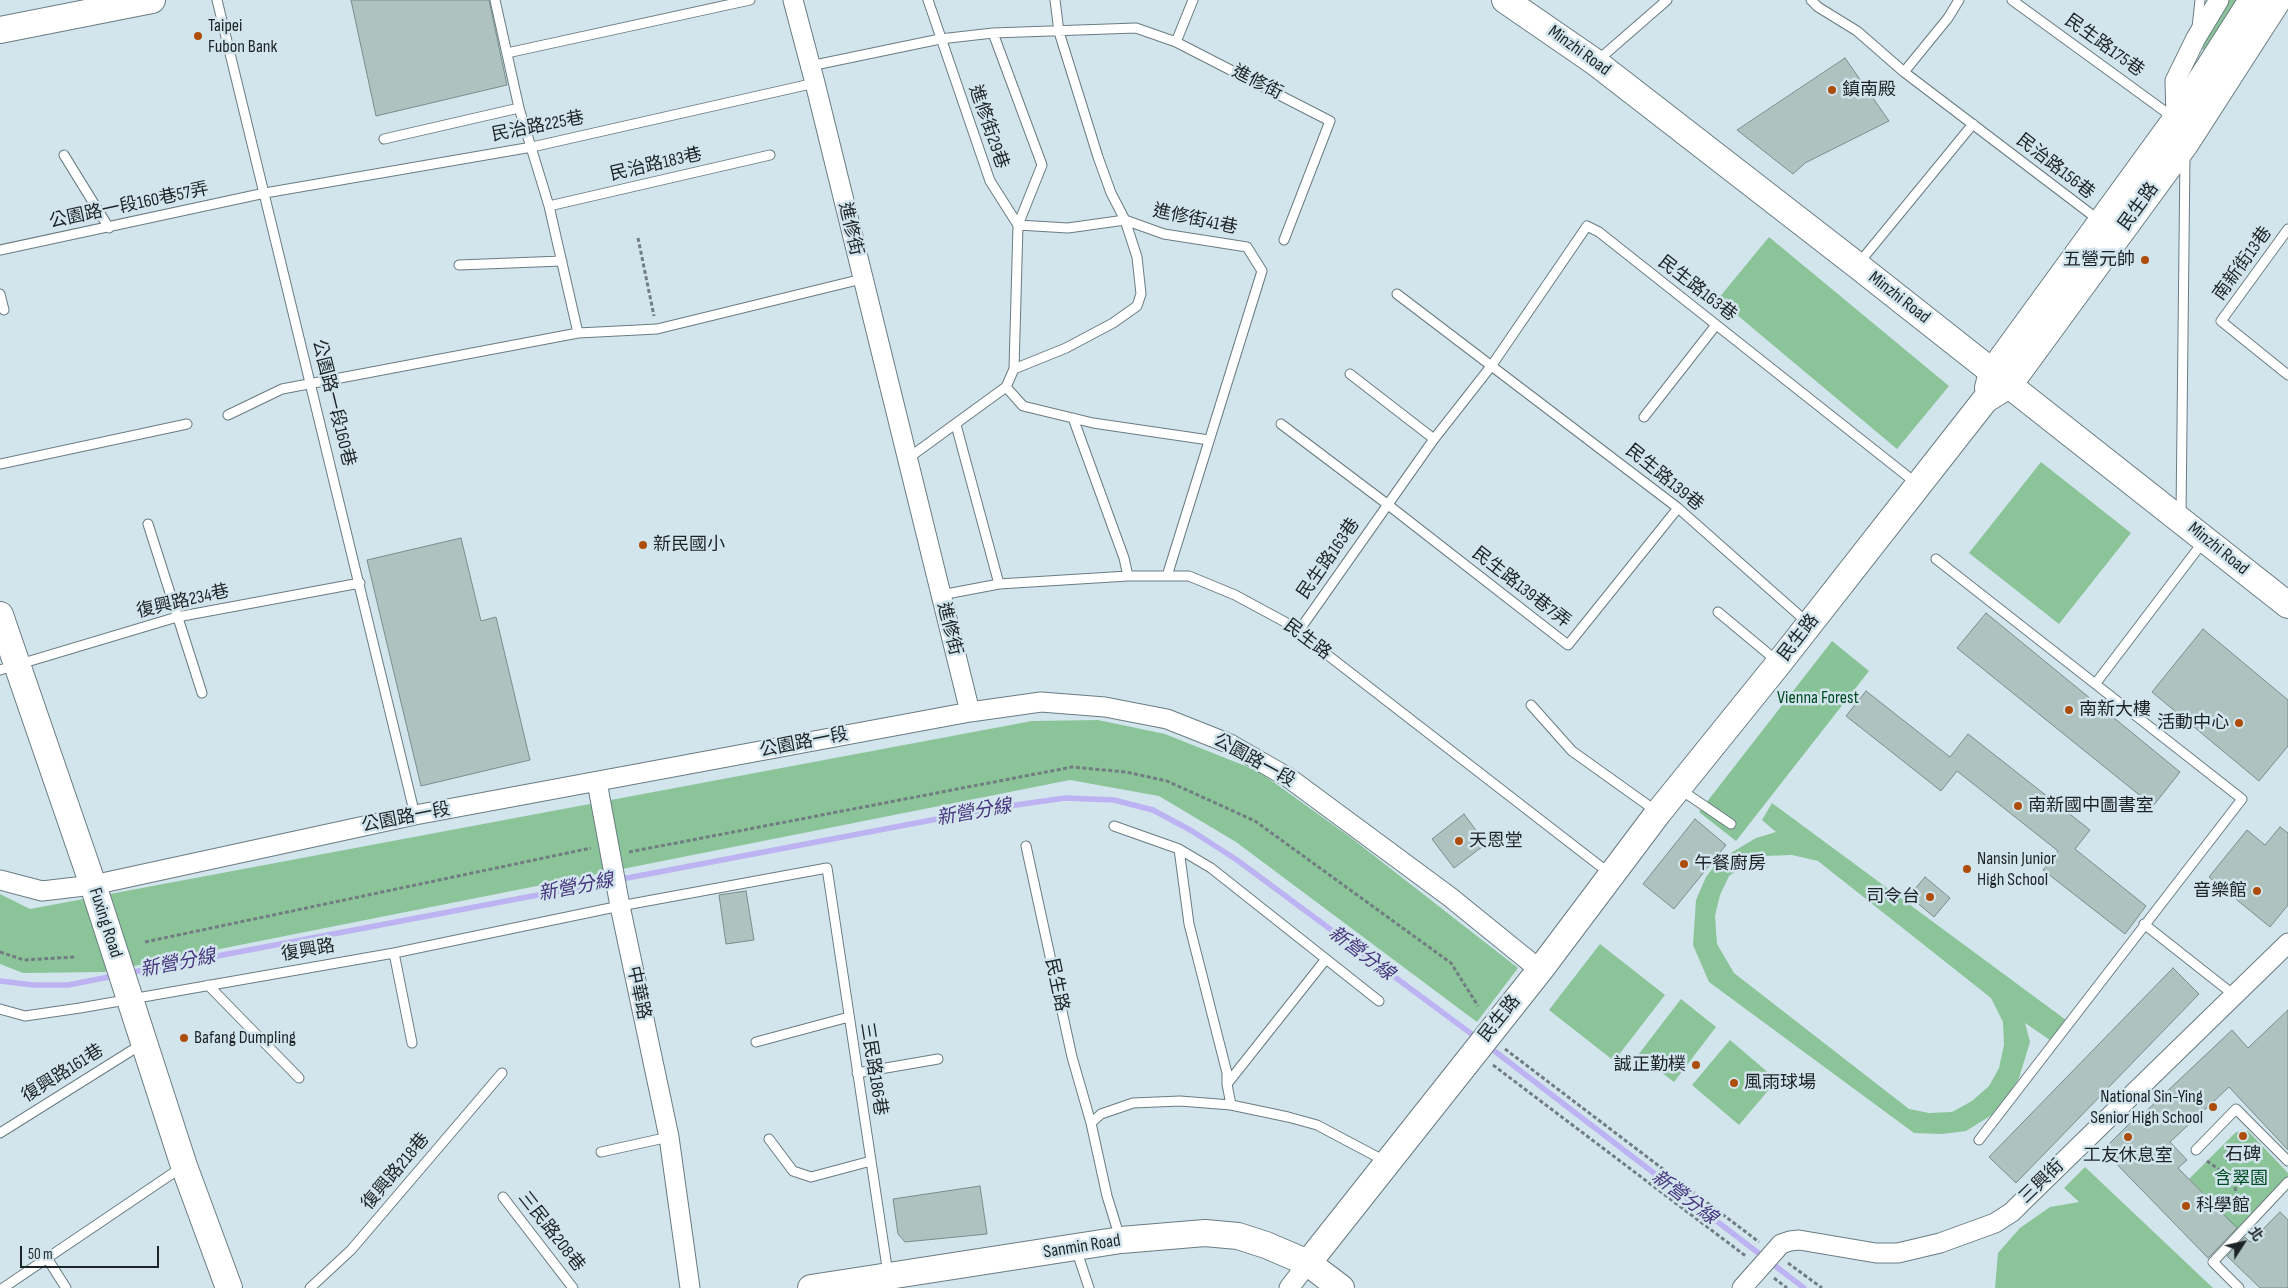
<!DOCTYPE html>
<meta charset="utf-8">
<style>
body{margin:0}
#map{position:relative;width:2288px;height:1288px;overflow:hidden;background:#d2e5ec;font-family:"Sofia Sans Condensed","Noto Sans TC",sans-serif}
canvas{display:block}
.north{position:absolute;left:2218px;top:1218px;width:50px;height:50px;-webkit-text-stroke:4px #d2e5ec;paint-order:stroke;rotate:55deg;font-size:14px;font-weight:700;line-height:20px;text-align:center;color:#1d2427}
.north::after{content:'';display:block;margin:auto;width:18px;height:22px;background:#1d2427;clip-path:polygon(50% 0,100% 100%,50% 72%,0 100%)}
.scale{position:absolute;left:20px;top:1246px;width:139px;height:22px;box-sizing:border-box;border:2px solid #1d2427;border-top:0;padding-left:6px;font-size:15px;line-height:18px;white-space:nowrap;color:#1d2427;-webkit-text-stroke:4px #d2e5ec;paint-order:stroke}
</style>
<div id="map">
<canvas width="2288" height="1288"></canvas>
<div class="north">北</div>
<div class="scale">50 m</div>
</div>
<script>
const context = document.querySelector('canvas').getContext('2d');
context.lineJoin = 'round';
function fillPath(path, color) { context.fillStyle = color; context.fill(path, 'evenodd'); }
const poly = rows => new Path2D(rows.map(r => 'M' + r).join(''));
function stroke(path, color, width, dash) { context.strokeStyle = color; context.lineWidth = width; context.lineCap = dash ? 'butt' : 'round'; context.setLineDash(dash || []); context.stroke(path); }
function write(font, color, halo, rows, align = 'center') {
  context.font = font + ' "Sofia Sans Condensed","Noto Sans TC",sans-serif'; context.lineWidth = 5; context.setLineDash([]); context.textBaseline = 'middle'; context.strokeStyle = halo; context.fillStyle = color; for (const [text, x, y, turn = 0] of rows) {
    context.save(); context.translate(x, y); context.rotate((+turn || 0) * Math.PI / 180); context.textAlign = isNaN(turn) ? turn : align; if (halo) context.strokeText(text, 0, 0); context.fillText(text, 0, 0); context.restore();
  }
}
fillPath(poly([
 [2223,0,2240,0,2205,51,2203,50,2199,45],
 [1769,237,1949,386,1897,449,1718,299],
 [2041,462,2131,533,2059,624,1969,553],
 [1098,720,1165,734,1258,771,1350,837,1518,968,1477,1022,1236,842,1159,796,1070,780,104,972,23,973,0,964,0,894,30,909,1032,721],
 [1772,803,2066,1020,2050,1040,2025,1023,2030,1042,2019,1078,2010,1094,1995,1113,1966,1131,1942,1134,1914,1133,1709,982,1693,945,1696,900,1706,877,1719,860,1756,838,1776,832,1762,820],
 [1792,855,1818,861,1991,998,2003,1022,2004,1045,1999,1068,1989,1086,1972,1101,1952,1112,1929,1113,1909,1109,1734,973,1717,944,1715,916,1720,895,1729,876,1748,863,1764,856],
 [1600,944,1665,995,1614,1061,1549,1010],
 [1681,999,1716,1027,1674,1082,1638,1055],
 [1730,1040,1777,1080,1739,1125,1692,1085],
 [2248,1131,2288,1173,2288,1182,2242,1233,2189,1179,2236,1132],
 [2085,1167,2213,1288,1995,1288,1998,1253,2020,1228,2050,1207,2079,1202,2064,1188]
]), '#8bc499');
fillPath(poly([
 [1832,641,1869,671,1736,841,1699,812]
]), '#87c396');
stroke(poly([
 [128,973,995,808,1065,798,1114,800,1153,810,1192,831,1237,860,1477,1038],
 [0,981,33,985,68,985,114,976],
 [1488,1046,1804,1288]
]), '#bdb3f3', 5.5);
const building = poly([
 [351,0,489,0,507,85,376,116,351,0],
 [1845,58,1889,121,1805,163,1793,174,1737,130,1845,58],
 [461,538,481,621,496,617,530,760,421,786,367,560,461,538],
 [1986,613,2180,772,2153,806,1957,648,1986,613],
 [2203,629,2288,700,2288,746,2259,781,2152,692,2203,629],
 [1866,691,1950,757,1968,734,2090,830,2075,849,2146,906,2125,934,2043,870,2058,851,1957,771,1941,791,1846,716,1866,691],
 [1464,814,1486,844,1454,868,1432,839,1464,814],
 [1695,819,1726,845,1674,909,1643,884,1695,819],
 [2280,827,2288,833,2288,905,2270,927,2209,877,2247,830,2265,845,2280,827],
 [1925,877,1950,898,1934,917,1909,896,1925,877],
 [746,891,754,940,726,944,719,895,746,891],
 [2173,968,2199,994,2016,1183,1989,1157,2173,968],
 [2288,1010,2288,1150,2229,1087,2170,1142,2187,1160,2178,1168,2237,1228,2208,1258,2103,1150,2141,1112,2143,1114,2232,1030,2248,1048,2288,1010],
 [980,1186,987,1234,905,1242,898,1234,893,1199,980,1186],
 [2280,1212,2288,1220,2288,1288,2260,1288,2227,1256,2245,1237,2250,1242,2280,1212]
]);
fillPath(building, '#aec2bf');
stroke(building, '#7a8d8b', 1);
const lane = poly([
 [217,0,415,815],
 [495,0,519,108,549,206,578,333],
 [1811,0,1818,7,1857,31,1904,72],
 [1959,0,1948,18,1904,72,2100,221],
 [2012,0,2174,118],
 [2197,28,2200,0],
 [993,33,1042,165,1018,225,1068,228,1125,220,1164,234,1247,247,1262,271,1167,576],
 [1176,42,1193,0],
 [507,53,750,0],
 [1597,61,1667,0],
 [810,66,940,39,993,33,1136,28,1176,42,1330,121,1284,240],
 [384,139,519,108],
 [64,155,109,228],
 [549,206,770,155],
 [2288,229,2221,321,2288,375],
 [0,250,265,193,532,147,815,83],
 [1859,263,1973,124],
 [459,265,562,261],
 [0,294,4,310],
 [1397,294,1678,508,1808,623],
 [1014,369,1066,348,1113,323,1137,306,1141,294,1137,257,1125,220,1111,193,1098,157,1059,32,1055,0],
 [1350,374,1434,439],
 [1006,387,1023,406,1093,423,1209,440],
 [228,415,282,389,578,333,657,329,862,279],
 [1644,417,1716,325],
 [1073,418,1124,558,1128,576],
 [1281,424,1387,504,1568,645,1678,508],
 [956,425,999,584],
 [907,459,1006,387,1014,369,1018,225,990,181,928,0],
 [0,464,187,424],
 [2181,515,2185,155],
 [148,524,202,693],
 [1936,559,2242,799,1979,1140],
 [941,595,999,584,1128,576,1189,576,1235,595,1285,622,1609,873],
 [1718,612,1777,661],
 [1298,632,1434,439,1492,365,1587,226,1599,232,1916,483],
 [0,670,177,617,360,583],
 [2096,683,2203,542],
 [1531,705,1572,751,1656,811],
 [1681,790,1731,824],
 [1114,826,1179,849,1211,868,1379,1001],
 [1026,846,1072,1057,1091,1123],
 [1179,849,1189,924,1227,1073,1227,1084],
 [2144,924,2234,995],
 [394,953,412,1043],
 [208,985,299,1078],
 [0,1009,25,1016,80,1008,394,953,620,906,827,868,888,1274],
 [756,1042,849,1017],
 [857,1073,938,1059],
 [1231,1105,1227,1084,1326,959],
 [0,1133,142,1044],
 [769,1139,793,1171,811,1177,871,1161],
 [2196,1150,2236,1109,2288,1161],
 [601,1152,669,1137],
 [503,1197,573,1288],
 [1120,1238,1107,1196,1091,1123,1101,1114,1133,1103,1180,1101,1231,1105,1288,1117,1317,1125,1385,1161],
 [1076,1249,1089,1288],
 [47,1258,66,1288],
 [3,1288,182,1167],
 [310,1288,351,1250,502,1073],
 [2239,1288,2213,1262,2288,1182]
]);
const street = poly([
 [793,0,815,83,970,712],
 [2176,119,2175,81,2196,38,2219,0],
 [597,782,620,906,669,1137,690,1288],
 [0,880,42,891,93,885,415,815,970,712,1041,702,1105,707,1167,719,1230,744,1289,778,1450,897,1540,970],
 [1289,1288,1308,1263],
 [1742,1288,1781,1244,1790,1241,1799,1240,1876,1253,1898,1253,1940,1243,1995,1223,2012,1212,2027,1197,2288,943]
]);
const secondary = poly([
 [1505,0,1595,62,1858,266,2288,605],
 [0,30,152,0],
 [1988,388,1992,372,2176,119,2252,0],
 [0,615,93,885,184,1166,229,1288],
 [1308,1263,1540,970,1658,813,1779,663,1985,400,2009,385,2186,143,2278,0],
 [811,1288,1121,1240,1205,1233,1238,1236,1266,1245,1308,1263,1341,1288]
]);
stroke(lane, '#6a7c82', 11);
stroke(street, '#6a7c82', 21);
stroke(secondary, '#6a7c82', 28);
stroke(poly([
 [638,238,654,316],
 [629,852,1072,767,1126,772,1167,781,1255,821,1451,963,1478,1006],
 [145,942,591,848],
 [0,952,24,960,75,957],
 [1505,1049,1759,1242],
 [1493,1065,1747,1257],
 [2207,1161,2227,1175,2235,1187,2240,1214],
 [1788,1263,1822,1288],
 [1774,1278,1787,1288]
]), '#717d82', 3, [4, 2.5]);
stroke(lane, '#fff', 9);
stroke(street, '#fff', 19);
stroke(secondary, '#fff', 26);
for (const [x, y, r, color] of [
 [198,36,5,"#ae4c09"],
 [1832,90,5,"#ae4c09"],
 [2145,260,5,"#ae4c09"],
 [643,545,5,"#ae4c09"],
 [2069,710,5,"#ae4c09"],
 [2239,723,5,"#ae4c09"],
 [2018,806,5,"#ae4c09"],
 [1459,841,5,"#ae4c09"],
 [1684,864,5,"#ae4c09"],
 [1967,869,5,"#ae4c09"],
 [2257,891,5,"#ae4c09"],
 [1930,897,5,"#ae4c09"],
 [184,1038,5,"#ae4c09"],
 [1696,1065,5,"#ae4c09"],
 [1734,1083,5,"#ae4c09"],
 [2213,1107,5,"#ae4c09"],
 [2243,1136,5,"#ae4c09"],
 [2128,1137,5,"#ae4c09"],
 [2186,1206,5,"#ae4c09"]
]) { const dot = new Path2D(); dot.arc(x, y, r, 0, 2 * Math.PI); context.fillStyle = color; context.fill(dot); stroke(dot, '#d2e5ec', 2); }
write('18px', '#1d2427', '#d2e5ec', [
 ["Taipei",208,26],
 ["Fubon Bank",208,47],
 ["鎮南殿",1842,90],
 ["五營元帥",2135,260,"right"],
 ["新民國小",653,545],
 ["南新大樓",2079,710],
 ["活動中心",2229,723,"right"],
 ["南新國中圖書室",2028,806],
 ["天恩堂",1469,841],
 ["Nansin Junior",1977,859],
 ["High School",1977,880],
 ["午餐廚房",1694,864],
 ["音樂館",2247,891,"right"],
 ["司令台",1920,897,"right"],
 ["Bafang Dumpling",194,1038],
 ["誠正勤樸",1686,1065,"right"],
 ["風雨球場",1744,1083],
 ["National Sin-Ying",2203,1097,"right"],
 ["Senior High School",2203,1118,"right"],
 ["石碑",2243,1155,"center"],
 ["工友休息室",2128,1156,"center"],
 ["科學館",2196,1206]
], 'left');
write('18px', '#1d2427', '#d2e5ec', [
 ["民生路175巷",2104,46,36],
 ["Minzhi Road",1579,51,36],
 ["進修街",1257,83,27],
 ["民治路225巷",538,127,-11],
 ["進修街29巷",988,127,71],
 ["民治路183巷",656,165,-13],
 ["民治路156巷",2055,167,38],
 ["公園路一段160巷57弄",129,206,-12],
 ["民生路",2139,207,-54],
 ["進修街41巷",1195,220,12],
 ["進修街",850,229,77],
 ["南新街13巷",2243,264,-54],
 ["民生路163巷",1697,289,38],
 ["Minzhi Road",1899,298,38],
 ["公園路一段160巷",333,403,76],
 ["民生路139巷",1664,478,39],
 ["Minzhi Road",2218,549,39],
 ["民生路163巷",1329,559,-55],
 ["民生路139巷7弄",1521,588,38],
 ["復興路234巷",183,602,-13],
 ["進修街",949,629,76],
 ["民生路",1799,638,-52],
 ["民生路",1307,640,37],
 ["公園路一段",804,743,-11],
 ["公園路一段",1254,761,29],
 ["公園路一段",406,818,-11],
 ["Fuxing Road",105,923,72],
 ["復興路",308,951,-10],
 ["民生路",1056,985,78],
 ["中華路",638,993,78],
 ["民生路",1500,1019,-51],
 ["三民路186巷",873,1069,81],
 ["復興路161巷",63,1074,-32],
 ["復興路218巷",396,1172,-50],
 ["三興街",2042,1182,-44],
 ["三民路208巷",551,1232,52],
 ["Sanmin Road",1082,1247,-9]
]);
write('18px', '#004c23', '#d2e5ec', [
 ["Vienna Forest",1818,698],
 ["含翠園",2241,1179]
]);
write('italic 19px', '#483680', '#d2e5ec', [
 ["新營分線",974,813,-10],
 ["新營分線",576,888,-11],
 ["新營分線",1361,954,37],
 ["新營分線",178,964,-11],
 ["新營分線",1684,1198,37]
]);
</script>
